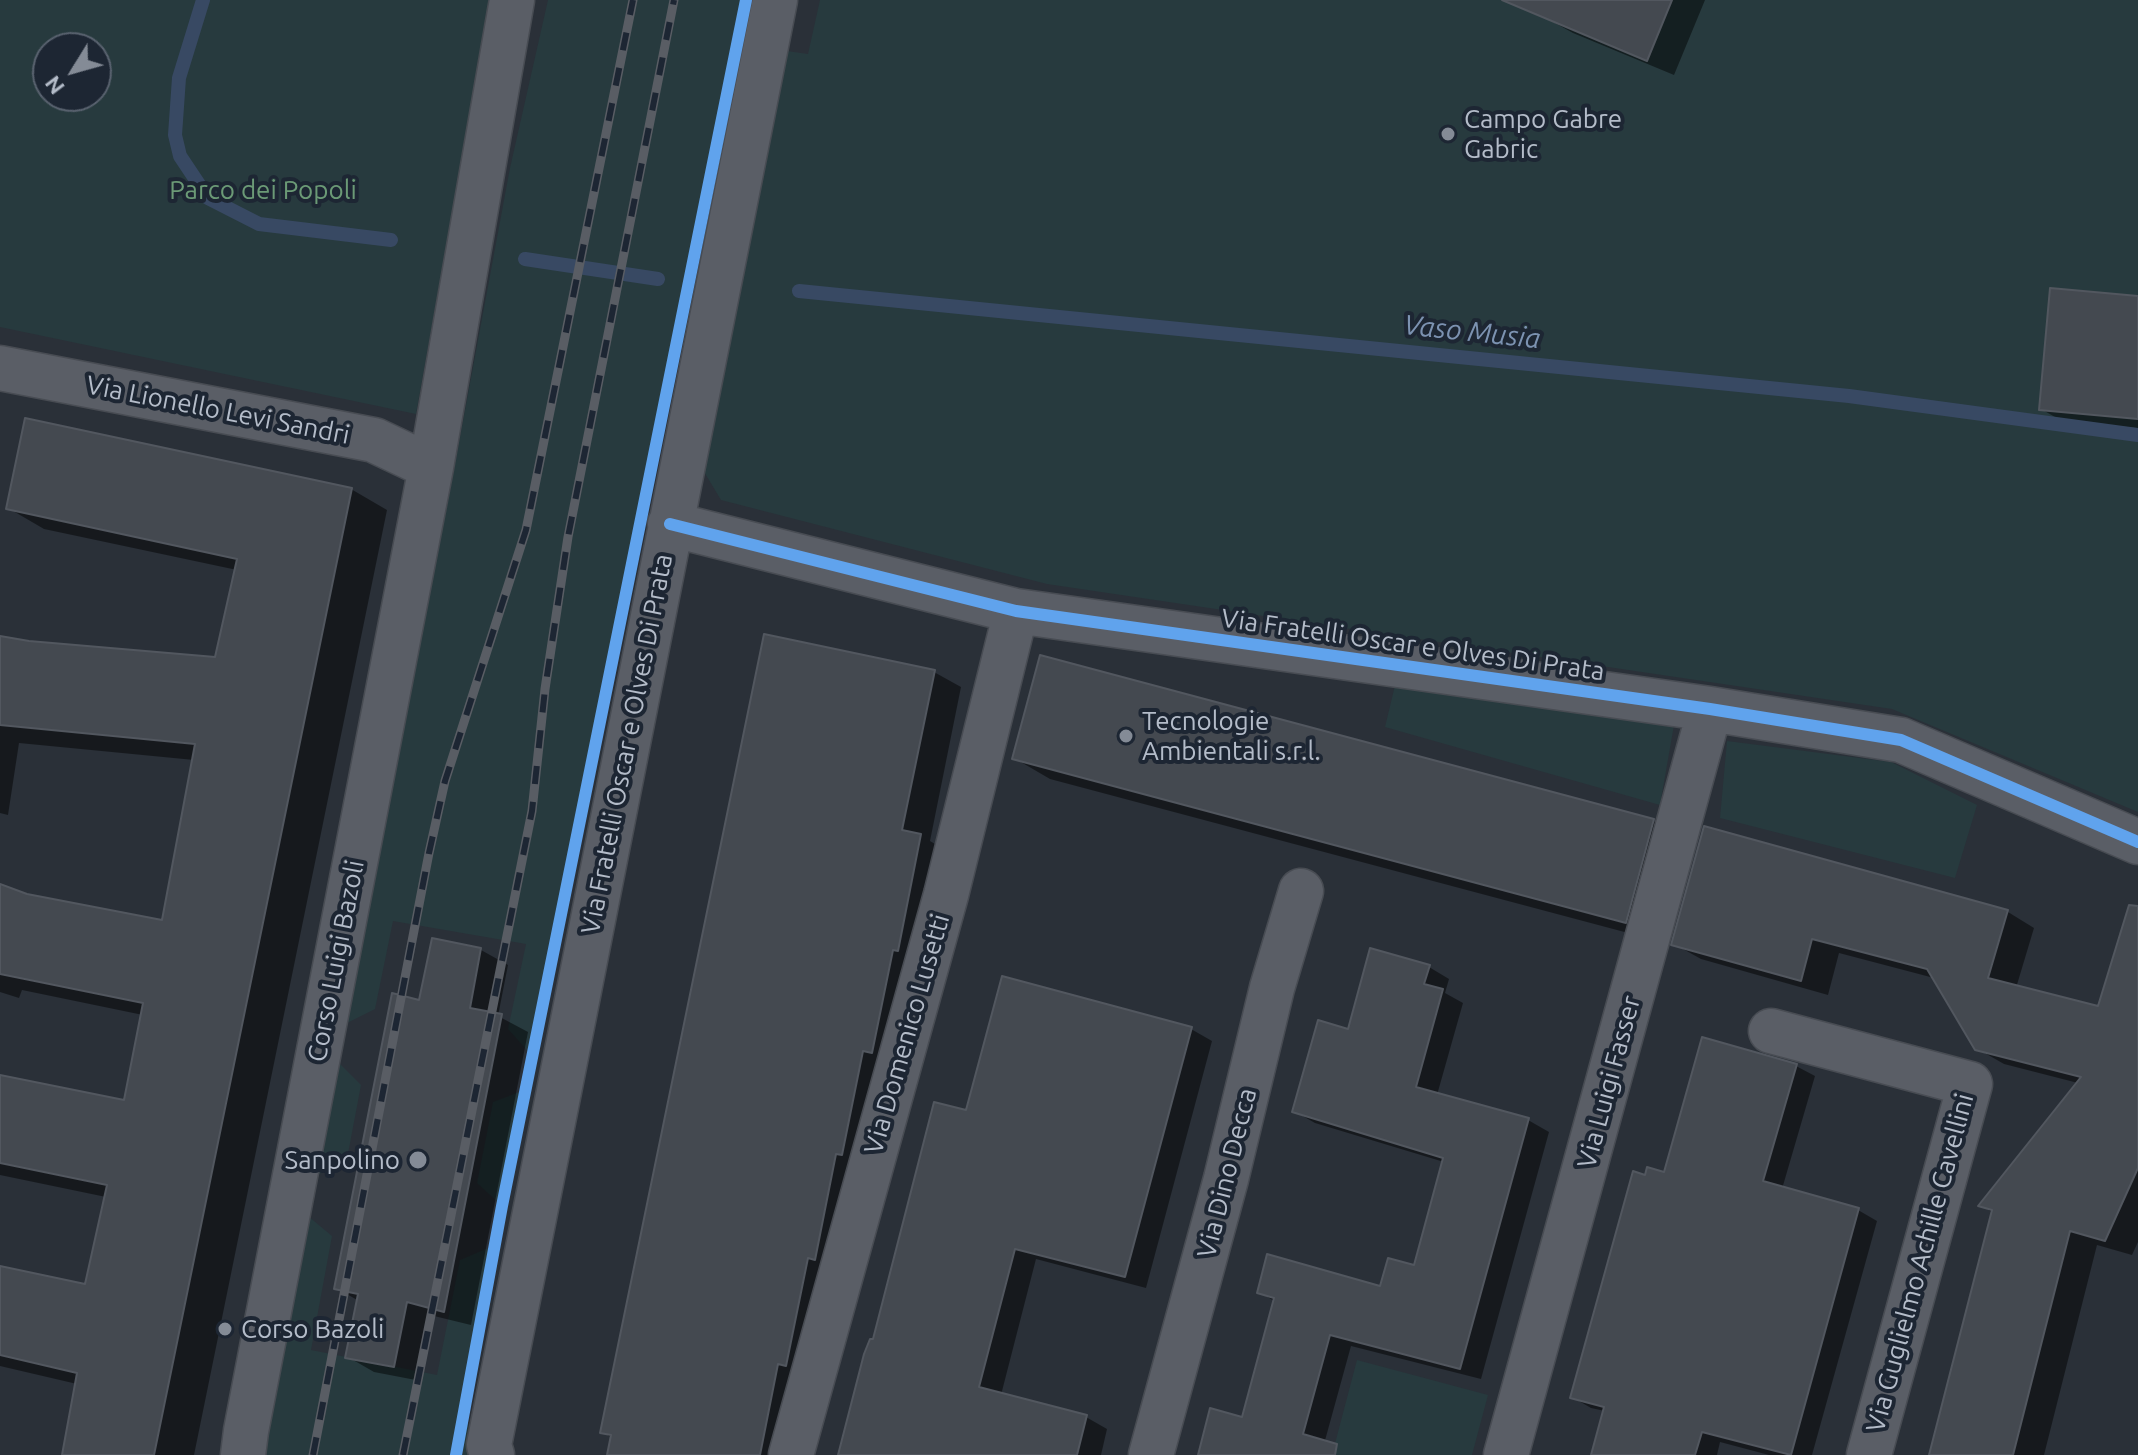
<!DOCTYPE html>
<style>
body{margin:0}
#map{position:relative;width:2138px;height:1455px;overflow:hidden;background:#2a3038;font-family:Ubuntu,sans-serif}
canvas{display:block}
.north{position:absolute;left:32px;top:32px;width:80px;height:80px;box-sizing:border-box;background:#1d2633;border:2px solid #59626f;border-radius:50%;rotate:233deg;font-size:22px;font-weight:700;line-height:32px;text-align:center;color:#b4bcc9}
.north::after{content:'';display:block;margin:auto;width:28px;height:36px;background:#848b96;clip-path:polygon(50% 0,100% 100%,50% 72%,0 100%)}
</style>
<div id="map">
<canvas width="2138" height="1455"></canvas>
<div class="north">N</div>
</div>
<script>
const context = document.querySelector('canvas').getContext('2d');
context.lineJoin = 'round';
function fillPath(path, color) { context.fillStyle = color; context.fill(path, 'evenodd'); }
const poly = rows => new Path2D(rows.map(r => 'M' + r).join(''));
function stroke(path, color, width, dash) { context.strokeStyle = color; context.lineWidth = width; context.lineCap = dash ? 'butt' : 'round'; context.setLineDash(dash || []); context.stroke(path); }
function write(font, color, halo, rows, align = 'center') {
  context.font = font + ' Ubuntu,sans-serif'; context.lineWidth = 8; context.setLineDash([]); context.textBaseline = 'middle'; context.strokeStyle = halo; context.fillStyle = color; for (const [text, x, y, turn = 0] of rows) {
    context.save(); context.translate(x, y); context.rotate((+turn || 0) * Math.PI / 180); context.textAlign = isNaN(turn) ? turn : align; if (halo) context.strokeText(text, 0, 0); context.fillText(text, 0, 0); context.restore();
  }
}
fillPath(poly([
 [0,0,491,0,416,414,0,327],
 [48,48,96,48,96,96,48,96],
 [548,0,758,0,701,218,533,1057,508,1029,526,944,393,921,375,1009,339,1027,390,745,447,507,510,168],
 [820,0,2138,0,2138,812,1892,709,1047,584,721,500,700,465,787,51,808,54],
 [1397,677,1674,725,1660,805,1385,727],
 [1727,741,1891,762,1977,805,1955,878,1720,818],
 [333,1057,361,1085,347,1159,310,1179],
 [527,1089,502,1206,477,1183,493,1102],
 [302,1211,332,1236,311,1350,437,1375,460,1260,495,1245,466,1409,473,1455,257,1455],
 [1357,1360,1488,1395,1472,1455,1332,1455]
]), '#273a3e');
fillPath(poly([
 [1553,0,1705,0,1674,75,1573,33,1546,18],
 [2138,298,2138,428,2062,421,2041,409],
 [351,489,387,510,194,1455,64,1455,77,1384,0,1366,0,1268,87,1286,106,1197,0,1175,0,1077,125,1102,143,1015,22,990,19,998,0,992,0,886,27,896,163,922,194,760,19,743,8,815,0,813,0,638,28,643,217,659,237,570,44,529,8,508],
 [934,672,961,687,930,841,947,851,789,1455,609,1455,612,1438,603,1432],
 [1014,758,1653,821,1689,841,1662,942,1050,779],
 [1705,829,2008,912,2034,928,2016,988,2099,1008,2138,946,2138,1242,2132,1255,2097,1245,2044,1455,1931,1455,1993,1213,1981,1205,2078,1083,2004,1064,1976,1048,1934,978,1839,953,1828,995,1701,959,1674,944],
 [433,940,481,950,508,965,498,1016,528,1032,471,1325,434,1316,421,1381,374,1372,348,1357,359,1301,336,1288,421,1002],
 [1429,967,1449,979,1445,993,1463,1003,1437,1095,1528,1120,1549,1132,1481,1379,1351,1346,1321,1455,1200,1455,1243,1420,1276,1302,1259,1292,1382,1289,1415,1267,1444,1162,1315,1123,1294,1111,1349,1031],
 [1191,1029,1212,1041,1146,1288,1036,1259,1001,1395,1086,1417,1107,1429,1101,1455,840,1455,874,1342,968,1113],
 [1796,1066,1815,1076,1782,1189,1858,1210,1877,1221,1812,1455,1769,1455,1720,1442,1717,1455,1592,1455,1605,1411,1591,1408,1572,1397,1646,1177,1666,1175]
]), '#0007');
stroke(poly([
 [203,0,179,78,175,135,180,156,208,198,259,224,391,240],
 [525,259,658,279],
 [799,291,1849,396,2138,435]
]), '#384963', 14);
const building = poly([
 [1502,0,1672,0,1647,61,1502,0],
 [2050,288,2138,296,2138,419,2039,410,2050,288],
 [25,418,352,488,154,1455,62,1455,77,1373,0,1355,0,1266,85,1284,107,1185,0,1163,0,1075,124,1100,143,1003,0,974,0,884,27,894,162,920,195,744,0,725,0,636,29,641,215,657,237,559,6,509,25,418],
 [764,634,935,670,902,830,921,834,898,951,893,950,872,1053,863,1051,842,1155,836,1154,815,1260,808,1258,786,1366,778,1364,760,1455,607,1455,611,1435,600,1433,764,634],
 [1040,655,1654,819,1626,923,1012,759,1040,655],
 [1704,826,2008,910,1988,978,2098,1006,2129,905,2138,906,2138,1168,2105,1241,2070,1231,2013,1455,1929,1455,1992,1210,1978,1206,2081,1077,1975,1050,1927,969,1812,939,1801,981,1671,945,1704,826],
 [432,938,481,948,470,1008,502,1014,444,1312,407,1302,394,1367,345,1358,358,1294,334,1289,392,993,419,1000,432,938],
 [1370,948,1430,965,1424,984,1443,989,1416,1087,1529,1118,1460,1369,1330,1335,1303,1434,1337,1444,1335,1455,1198,1455,1210,1408,1242,1417,1274,1298,1257,1293,1267,1254,1380,1286,1388,1258,1414,1265,1443,1158,1292,1112,1318,1020,1348,1029,1370,948],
 [1002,976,1192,1027,1125,1277,1015,1249,979,1387,1087,1415,1077,1455,838,1455,864,1354,870,1339,873,1339,934,1102,966,1110,1002,976],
 [1702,1037,1797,1064,1763,1181,1859,1208,1791,1455,1702,1432,1695,1455,1591,1455,1604,1407,1570,1398,1633,1171,1645,1175,1647,1167,1664,1172,1702,1037]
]);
fillPath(building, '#444950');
stroke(building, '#52575f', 2);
const minor = poly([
 [0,368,374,440,431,467],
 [670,524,1016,611,1710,709,1901,740,2138,842],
 [1771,1031,1970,1084,1869,1455],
 [243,1455,246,1431,431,467,512,0],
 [492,1455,489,1445,775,0],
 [791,1455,946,895,1016,611],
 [1151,1455,1226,1179,1272,988,1301,891],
 [1506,1455,1710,709]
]);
stroke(minor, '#484c53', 47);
stroke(minor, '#5a5e66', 44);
const rail = poly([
 [313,1455,429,853,445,781,526,530,633,0],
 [403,1455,532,811,545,689,568,537,674,0]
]);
stroke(rail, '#595d64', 9);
stroke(rail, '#1d2633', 6, [18]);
stroke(poly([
 [670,524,1016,611,1710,709,1901,740,2138,842],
 [456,1455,502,1206,746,0]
]), '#60a3ed', 12);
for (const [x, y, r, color] of [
 [1448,134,8,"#848b96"],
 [1126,736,8,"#848b96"],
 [418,1160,10,"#848b96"],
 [225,1329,8,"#848b96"]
]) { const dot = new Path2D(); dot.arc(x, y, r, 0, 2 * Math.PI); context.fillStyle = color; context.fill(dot); stroke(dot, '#1d2633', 3); }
write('26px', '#b4bcc9', '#1d2633', [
 ["Campo Gabre",1464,119],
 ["Gabric",1464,149],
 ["Tecnologie",1142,721],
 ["Ambientali s.r.l.",1142,751],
 ["Sanpolino",400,1160,"right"],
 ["Corso Bazoli",241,1329]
], 'left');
write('26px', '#6b9a76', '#1d2633', [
 ["Parco dei Popoli",263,190]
]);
write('26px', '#b4bcc9', '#1d2633', [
 ["Via Lionello Levi Sandri",218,410,11],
 ["Via Fratelli Oscar e Olves Di Prata",1413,645,8],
 ["Via Fratelli Oscar e Olves Di Prata",627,744,-79],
 ["Corso Luigi Bazoli",336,961,-79],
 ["Via Domenico Lusetti",907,1034,-74],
 ["Via Luigi Fasser",1609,1082,-75],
 ["Via Dino Decca",1227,1173,-76],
 ["Via Guglielmo Achille Cavellini",1920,1263,-75]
]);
write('italic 28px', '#7c92b1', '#1d2633', [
 ["Vaso Musia",1472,332,6]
]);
</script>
